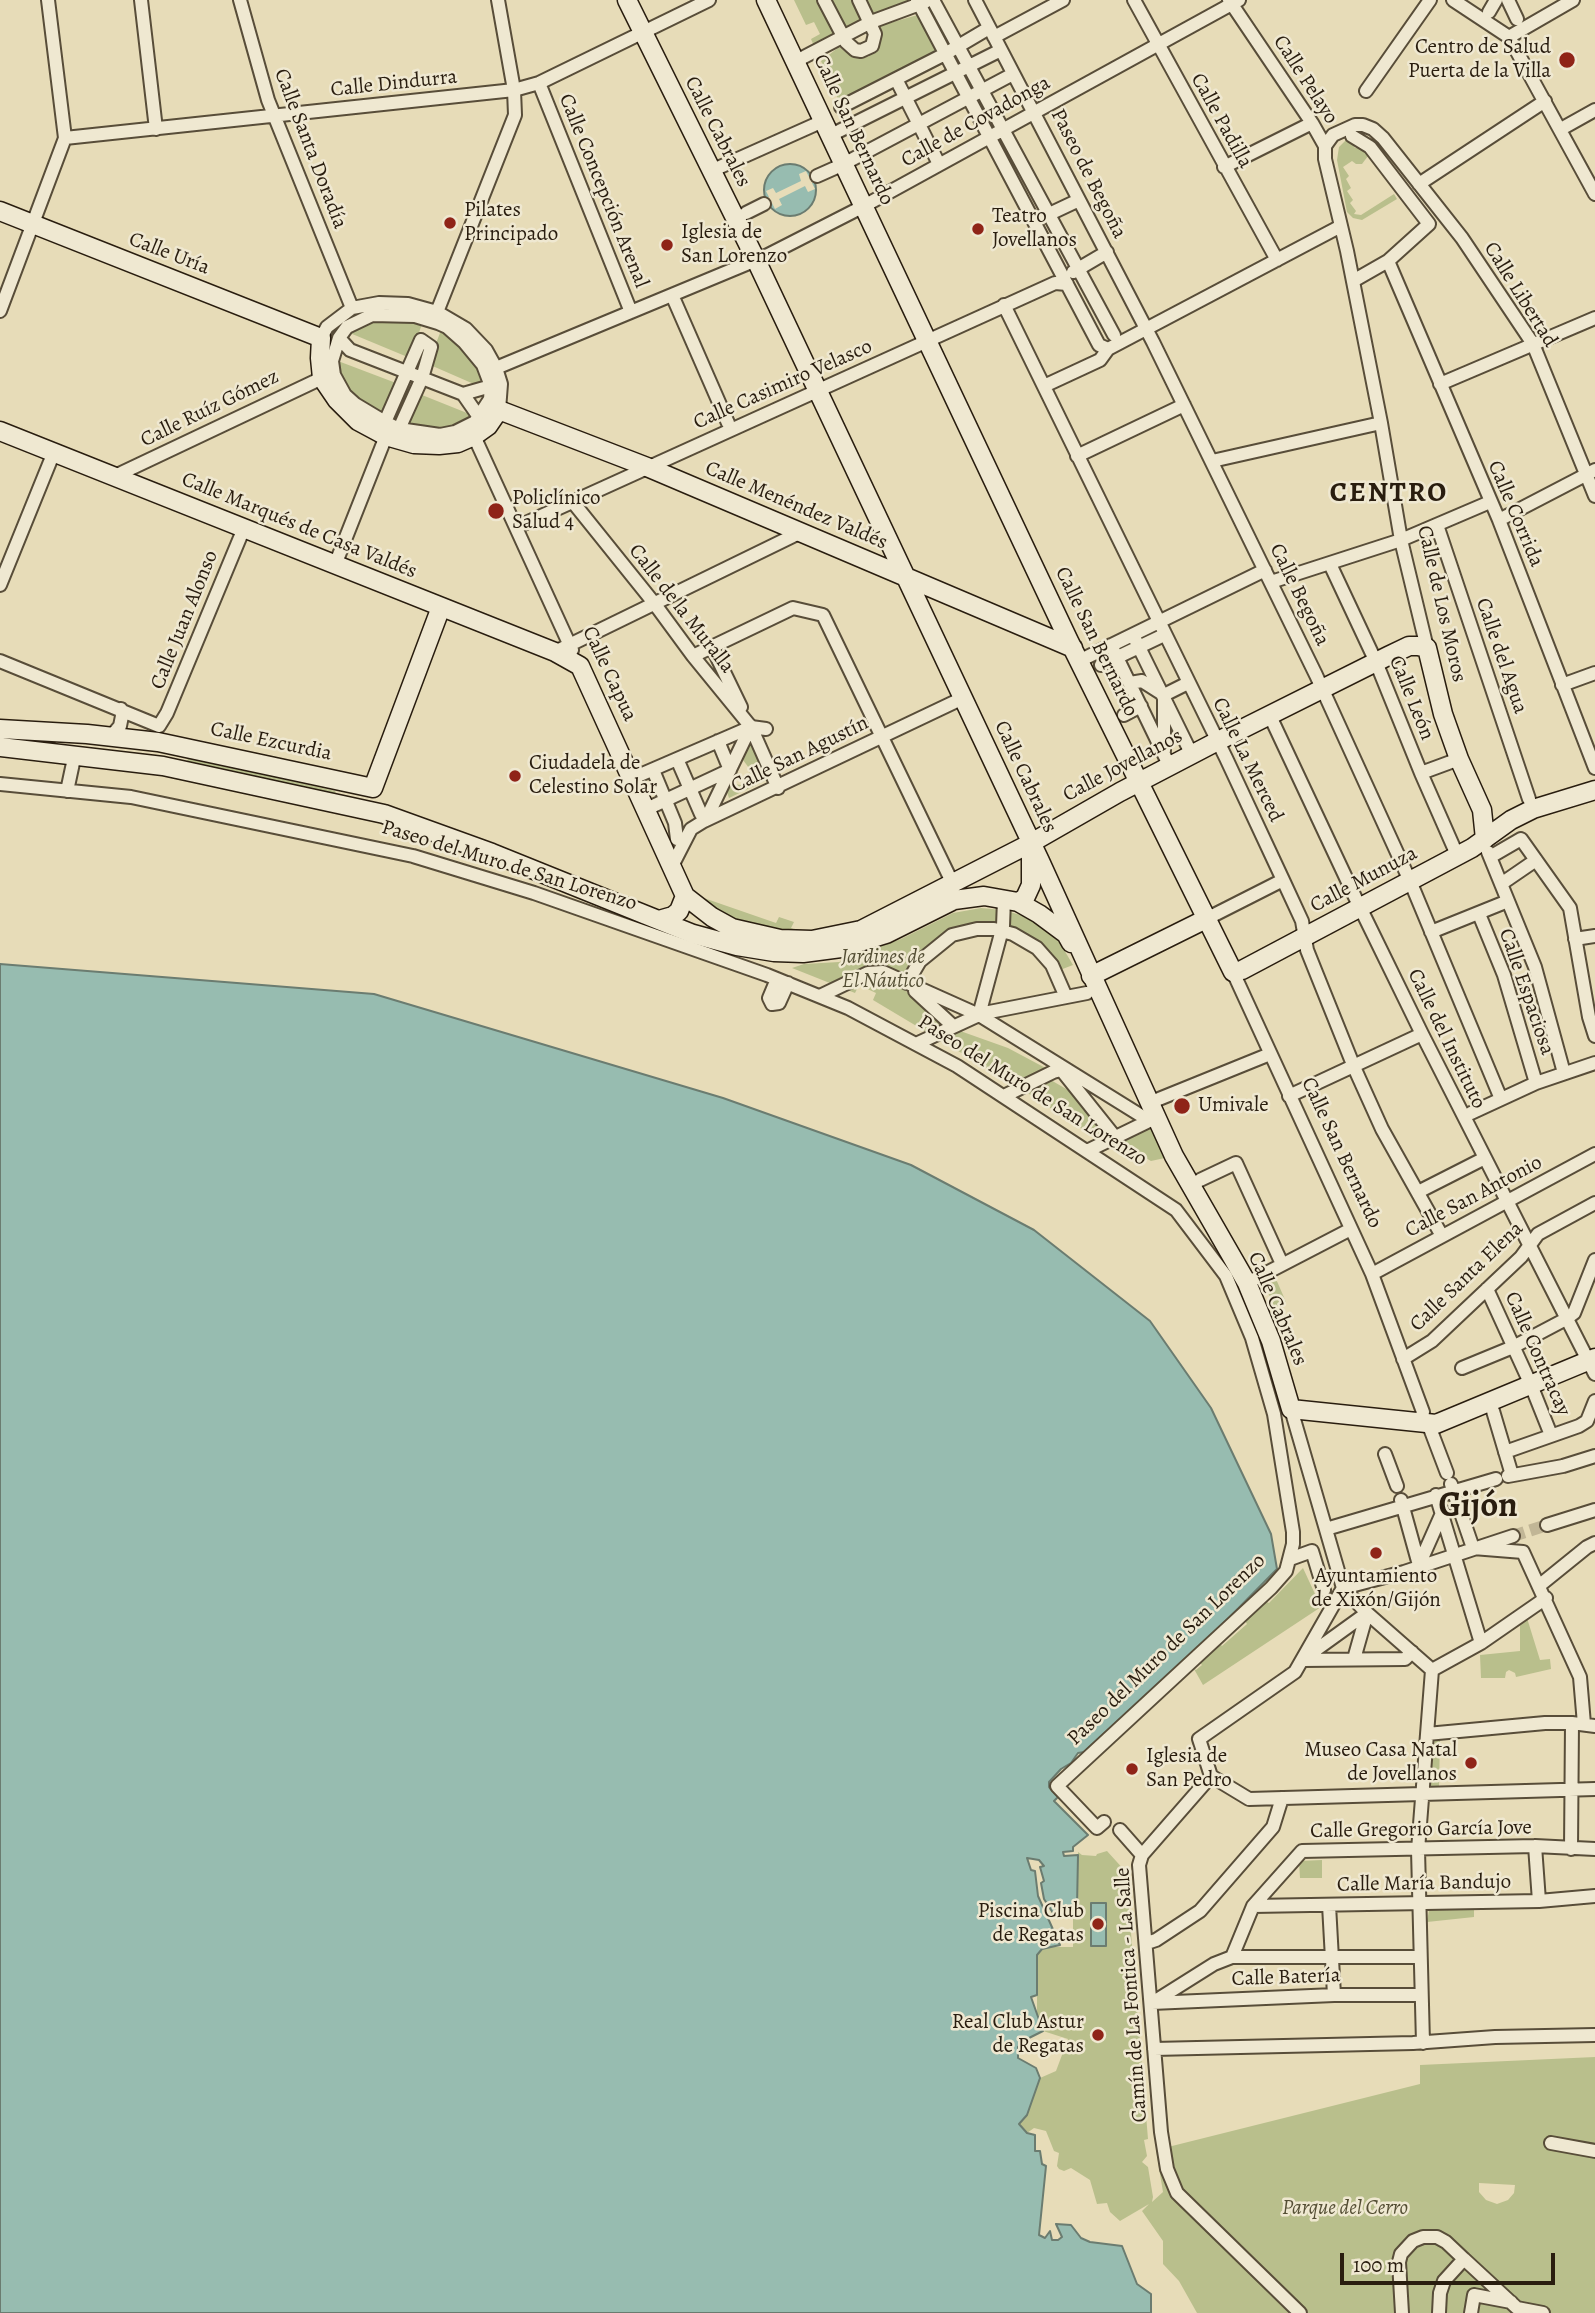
<!DOCTYPE html>
<meta charset="utf-8">
<style>
body{margin:0}
#map{position:relative;width:1595px;height:2313px;overflow:hidden;background:#e7dcb8;font-family:Alegreya,serif}
canvas{display:block}
.scale{position:absolute;left:1340px;top:2253px;width:215px;height:32px;box-sizing:border-box;border:4px solid #291d0f;border-top:0;padding-left:9px;font-size:21px;line-height:24px;white-space:nowrap;color:#291d0f;-webkit-text-stroke:5px #efe8d1;paint-order:stroke}
</style>
<div id="map">
<canvas width="1595" height="2313"></canvas>
<div class="scale">100 m</div>
</div>
<script>
const context = document.querySelector('canvas').getContext('2d');
context.lineJoin = 'round';
function fillPath(path, color) { context.fillStyle = color; context.fill(path, 'evenodd'); }
const poly = rows => new Path2D(rows.map(r => 'M' + r).join(''));
function stroke(path, color, width, dash) { context.strokeStyle = color; context.lineWidth = width; context.lineCap = dash ? 'butt' : 'round'; context.setLineDash(dash || []); context.stroke(path); }
function write(font, color, halo, rows, align = 'center') {
  context.font = font + ' Alegreya,serif'; context.lineWidth = 5; context.setLineDash([]); context.textBaseline = 'middle'; context.strokeStyle = halo; context.fillStyle = color; for (const [text, x, y, turn = 0] of rows) {
    context.save(); context.translate(x, y); context.rotate((+turn || 0) * Math.PI / 180); context.textAlign = isNaN(turn) ? turn : align; if (halo) context.strokeText(text, 0, 0); context.fillText(text, 0, 0); context.restore();
  }
}
fillPath(poly([
 [794,0,817,0,835,36,814,46,811,39,820,34,814,22,806,25],
 [826,0,856,0,866,21,842,33],
 [866,0,910,0,875,18],
 [921,14,939,49,839,101,821,61,839,47,854,58,868,57,875,51,881,34,879,26],
 [1348,138,1355,148,1363,148,1368,156,1362,164,1356,164,1352,161,1343,167,1349,176,1346,179,1351,188,1347,191,1353,200,1350,203,1356,211,1354,214,1361,215,1394,194,1397,199,1362,220,1353,218,1347,212,1337,160,1339,147],
 [390,315,422,324,410,358,345,331],
 [444,331,470,355,486,381,483,388,428,364,440,333],
 [338,361,396,383,384,418,365,408,340,382],
 [417,393,472,415,473,417,445,430,403,427],
 [750,744,759,746,773,777,729,798,727,792,732,784,742,785,750,776,749,768,743,760],
 [191,757,335,791,337,796,188,763,187,760],
 [698,896,776,923,779,917,794,922,791,928,799,931,772,931,721,915],
 [981,908,1003,910,1024,916,1044,928,1060,943,1073,965,1060,970,1003,926,937,940,925,949,910,969,901,987,949,1027,1008,1048,1053,1072,1049,1079,1068,1090,1071,1086,1115,1137,1148,1120,1174,1156,1151,1161,1126,1147,1121,1154,1113,1143,1103,1143,1020,1088,873,1000,876,993,859,985,855,993,792,968,804,964,839,962,901,939,953,913],
 [1276,1279,1286,1302,1275,1308,1265,1286],
 [1303,1568,1321,1607,1203,1685,1194,1669,1196,1670,1202,1665,1200,1663,1220,1644,1222,1646,1247,1624,1245,1621,1267,1602,1269,1603],
 [1527,1618,1540,1660,1550,1659,1551,1669,1516,1677,1515,1673,1509,1670,1506,1672,1505,1678,1481,1678,1480,1655,1520,1651,1520,1624],
 [1435,1737,1440,1737,1439,1787,1430,1787],
 [1107,1851,1126,1872,1148,2139,1144,2140,1147,2156,1142,2162,1148,2167,1153,2197,1152,2202,1163,2192,1156,2150,1420,2084,1420,2065,1595,2057,1595,2313,1197,2313,1179,2281,1163,2264,1163,2241,1142,2211,1149,2204,1120,2221,1110,2212,1107,2203,1097,2204,1090,2180,1071,2168,1064,2171,1059,2169,1057,2166,1059,2153,1054,2151,1046,2131,1034,2128,1027,2133,1018,2124,1027,2115,1040,2078,1056,2071,1068,2039,1043,2031,1037,2017,1037,1955,1041,1949,1045,1947,1073,1947,1073,1916,1077,1907,1078,1852,1082,1855,1096,1856,1097,1854],
 [1479,2183,1515,2185,1514,2193,1508,2200,1497,2204,1486,2200,1479,2192],
 [1322,1860,1322,1878,1300,1878,1299,1861],
 [1433,1909,1474,1909,1474,1917,1427,1922,1429,1910]
]), '#b9bf8c');
const water = poly([
 '764 190a26 26 0 1 1 52 0a26 26 0 1 1-52 0Z',
 [0,964,374,994,723,1098,911,1165,1034,1230,1150,1321,1211,1408,1271,1534,1277,1569,1211,1636,1084,1752,1078,1753,1071,1763,1061,1769,1049,1782,1049,1787,1058,1797,1054,1801,1088,1835,1073,1847,1073,1851,1063,1852,1064,1856,1078,1855,1077,1907,1053,1913,1044,1899,1041,1883,1044,1881,1040,1867,1044,1866,1039,1860,1027,1858,1031,1870,1035,1871,1038,1896,1060,1945,1042,1949,1037,1955,1037,1995,1031,1997,1043,2031,1025,2040,1018,2047,1018,2058,1036,2068,1040,2078,1027,2115,1019,2124,1027,2133,1035,2135,1035,2151,1040,2151,1042,2164,1046,2166,1039,2235,1045,2238,1050,2231,1052,2240,1058,2240,1062,2237,1056,2224,1071,2225,1081,2238,1090,2242,1122,2246,1137,2284,1151,2294,1151,2313,0,2313,0,964],
 [1091,1903,1106,1903,1106,1946,1091,1946,1091,1903]
]);
fillPath(water, '#97bcb0');
stroke(water, '#6b7c70', 2);
fillPath(poly([
 [806,171,809,177,815,174,818,179,812,183,815,189,808,192,805,186,779,199,782,205,775,209,772,203,766,206,762,201,769,197,766,191,773,188,776,193,801,181,799,174]
]), '#e7dcb8');
stroke(poly([
 [1513,1536,1547,1525]
]), '#c1b696', 12, [12, 6]);
const street = poly([
 [141,0,156,129],
 [240,0,268,100,352,308],
 [824,0,846,42,855,50,861,51,872,46,875,34,859,0],
 [917,0,1099,345,1108,349],
 [933,0,1114,335],
 [975,0,1153,342,1316,675,1410,881],
 [1134,0,1277,260],
 [1229,0,1312,123,1325,146],
 [1453,0,1509,37,1595,194],
 [1508,0,1517,19],
 [1489,12,1496,0],
 [994,37,1063,0],
 [1509,37,1573,0],
 [802,58,871,22,925,2],
 [896,79,939,164],
 [539,83,631,312],
 [1366,91,1430,0],
 [841,107,945,54,989,28],
 [1561,129,1595,110],
 [837,132,1001,50],
 [1352,136,1370,147,1429,224,1388,261],
 [65,138,514,90,539,83,709,0],
 [851,160,1013,74],
 [1224,167,1312,123],
 [711,171,823,121],
 [817,176,835,168],
 [1419,184,1545,101],
 [746,213,764,204],
 [1043,217,1079,200],
 [1073,272,1107,252],
 [1353,281,1388,261,1499,520,1595,768],
 [672,295,728,423],
 [1004,305,1226,758,1283,880,1302,921,1307,950,1354,1067,1382,1129,1442,1236],
 [0,311,65,138,48,0],
 [437,312,515,115,514,90,498,0],
 [321,338,327,327,352,308,379,303,408,304,437,312,466,329,486,350,496,368,501,384,499,410],
 [339,338,350,350,463,394,479,417],
 [421,340,431,347,422,378,399,429,385,422,421,340],
 [496,368,768,255,864,206,1239,0],
 [1440,384,1595,318],
 [1044,386,1100,360,1108,349,1341,226],
 [463,394,491,386],
 [385,422,355,404,345,395,334,375,332,361,339,338,347,327,372,315,415,316,438,323,447,327,464,342,483,365,491,386,490,399,475,422,455,432,440,435,399,429],
 [474,436,572,650],
 [1077,456,1184,405],
 [1212,461,1381,423],
 [115,476,322,378],
 [572,501,654,603,693,656,751,727,766,729],
 [1499,520,1595,470],
 [1437,525,1529,799],
 [517,527,1055,283,1067,284],
 [1330,564,1376,662,1421,773,1454,848],
 [335,565,386,436],
 [1271,582,1401,540,1490,502],
 [0,585,54,452],
 [1133,635,1192,755],
 [1111,645,1170,767],
 [712,647,741,707],
 [1427,648,1401,540,1381,423,1347,251,1325,159,1325,146,1333,135,1355,125,1363,125,1373,129,1383,138,1462,238,1533,344,1595,496],
 [555,652,801,532],
 [693,656,793,608,823,615,952,882],
 [0,661,159,726],
 [1079,661,1265,570],
 [1101,665,1164,635],
 [1130,683,1142,681,1164,695],
 [1562,685,1595,673],
 [1164,695,1188,683],
 [1164,699,1164,751],
 [1124,715,1141,706],
 [1270,716,1355,897,1422,1034,1595,1374],
 [159,726,167,713,244,528],
 [106,735,114,733,120,726,122,716,121,709],
 [677,759,701,814],
 [653,770,675,823,677,839],
 [1421,773,1459,759],
 [633,778,751,727,778,788],
 [0,784,131,797,413,856,534,893,767,975,848,1008,957,1066,1176,1210,1226,1276,1252,1338,1274,1414,1293,1532,1293,1544,1286,1571,1271,1588,1057,1786,1097,1828,1104,1822],
 [67,791,73,763],
 [653,806,730,770,718,741],
 [710,811,751,726],
 [1488,852,1535,967,1564,1073],
 [1490,857,1521,839,1570,908,1589,1017,1595,1036],
 [672,866,691,829,704,821,963,698],
 [1501,884,1536,860],
 [1413,888,1501,1099],
 [1479,914,1504,975,1536,1083],
 [1208,918,1283,880],
 [1431,932,1508,901],
 [1575,939,1595,936],
 [1233,972,1372,1274,1423,1412,1420,1422],
 [777,979,769,998,772,1004,779,1003,788,983],
 [907,983,920,961,952,935,977,929,994,929,1013,934,1037,948,1052,965,1066,997],
 [915,991,953,1026],
 [820,996,868,973,883,972,979,1015,1148,1120],
 [979,1014,1087,993],
 [916,1044,979,1015,1003,926,1004,900],
 [1063,1072,1115,1137],
 [1004,1096,1053,1072,1065,1069],
 [1289,1096,1422,1034],
 [1149,1103,1270,1054],
 [1471,1113,1536,1083,1595,1063],
 [1087,1151,1153,1119],
 [1200,1180,1236,1163,1282,1264],
 [1418,1192,1479,1161],
 [1372,1274,1595,1154],
 [1247,1283,1351,1229],
 [1487,1289,1531,1385,1551,1435],
 [1403,1359,1432,1341,1521,1257,1538,1234,1595,1203],
 [1462,1368,1513,1347,1566,1319,1574,1313,1595,1260],
 [1291,1409,1343,1588,1367,1613,1432,1670],
 [1493,1411,1512,1475],
 [1428,1423,1447,1473],
 [1505,1452,1579,1426,1587,1421,1595,1401],
 [1385,1454,1397,1486],
 [1508,1476,1563,1466,1595,1456],
 [1451,1484,1473,1548,1523,1552,1580,1677,1584,1724],
 [1436,1495,1481,1643],
 [1401,1500,1419,1565],
 [1547,1525,1595,1510],
 [1326,1529,1496,1479],
 [1290,1559,1312,1551,1324,1590],
 [1419,1565,1443,1511],
 [1540,1585,1587,1547,1595,1543],
 [1343,1588,1404,1572,1513,1536],
 [1306,1657,1367,1613],
 [1354,1659,1367,1613],
 [1303,1660,1405,1659,1412,1652],
 [1432,1670,1481,1643,1546,1598],
 [1427,1734,1545,1723,1572,1723,1595,1726],
 [1211,1776,1142,1855,1139,1865,1161,2132,1167,2169,1177,2193,1300,2313],
 [1211,1776,1249,1799,1595,1789],
 [1211,1776,1199,1739,1295,1672,1343,1588],
 [1120,1830,1142,1855],
 [1535,1846,1539,1901],
 [1571,1849,1572,1723],
 [1329,1905,1334,1995],
 [1253,1906,1539,1901,1595,1896],
 [1147,1943,1156,1940,1200,1911,1273,1827,1282,1798],
 [1232,1957,1420,1957],
 [1152,2003,1214,1964,1232,1957,1253,1906,1302,1851,1535,1846,1595,1849],
 [1152,2003,1334,1995,1421,1995],
 [1423,2043,1418,1850,1432,1670],
 [1154,2049,1413,2043,1495,2037,1595,2035],
 [1551,2143,1595,2151],
 [1464,2259,1517,2308,1543,2313],
 [1402,2313,1399,2262,1401,2254,1413,2241,1423,2237,1437,2237,1446,2242,1464,2259,1444,2281,1440,2293,1439,2313],
 [1471,2313,1474,2295,1511,2302]
]);
const secondary = poly([
 [627,0,756,260,1040,861,1174,1156,1247,1283,1271,1341,1291,1409,1436,1424,1595,1358],
 [766,0,1069,641,1233,972,1242,970,1472,848,1511,820,1533,809,1595,790],
 [0,211,321,338,320,358,322,378,337,400,358,421,386,436,414,444,439,445,458,443,474,436,488,426,499,410,647,467,1073,648],
 [0,431,555,652,580,666,685,896,679,911,673,916,659,920],
 [0,729,87,734,158,742,373,788,441,607],
 [0,747,163,766,384,814,492,853,693,934,737,946,774,952,803,953,841,948,886,934,954,900,984,896,1018,902,1039,914,1066,934,1071,943],
 [685,896,712,917,732,928,780,939,812,940,861,930,1031,843,1120,792,1212,744,1388,656,1409,646,1418,646,1427,648,1443,714,1459,759,1482,810,1485,839],
 [1018,902,1025,898,1031,885,1031,850],
 [1091,976,1208,918]
]);
stroke(street, '#584d39', 16);
stroke(secondary, '#291d0f', 21);
stroke(street, '#efe8d1', 12);
stroke(secondary, '#efe8d1', 18);
for (const [x, y, r, color] of [
 [1567,60,9,"#8f2418"],
 [450,223,7,"#8f2418"],
 [978,229,7,"#8f2418"],
 [667,245,7,"#8f2418"],
 [496,511,9,"#8f2418"],
 [515,776,7,"#8f2418"],
 [1182,1106,9,"#8f2418"],
 [1376,1553,7,"#8f2418"],
 [1471,1763,7,"#8f2418"],
 [1132,1769,7,"#8f2418"],
 [1098,1924,7,"#8f2418"],
 [1098,2035,7,"#8f2418"]
]) { const dot = new Path2D(); dot.arc(x, y, r, 0, 2 * Math.PI); context.fillStyle = color; context.fill(dot); stroke(dot, '#efe8d1', 2.5); }
write('21px', '#291d0f', '#efe8d1', [
 ["Centro de Salud",1551,48,"right"],
 ["Puerta de la Villa",1551,72,"right"],
 ["Pilates",464,211],
 ["Principado",464,235],
 ["Teatro",992,217],
 ["Jovellanos",992,241],
 ["Iglesia de",681,233],
 ["San Lorenzo",681,257],
 ["Policlínico",512,499],
 ["Salud 4",512,523],
 ["Ciudadela de",529,764],
 ["Celestino Solar",529,788],
 ["Umivale",1198,1106],
 ["Ayuntamiento",1376,1577,"center"],
 ["de Xixón/Gijón",1376,1601,"center"],
 ["Museo Casa Natal",1457,1751,"right"],
 ["de Jovellanos",1457,1775,"right"],
 ["Iglesia de",1146,1757],
 ["San Pedro",1146,1781],
 ["Piscina Club",1084,1912,"right"],
 ["de Regatas",1084,1936,"right"],
 ["Real Club Astur",1084,2023,"right"],
 ["de Regatas",1084,2047,"right"]
], 'left');
write('21px', '#291d0f', '#efe8d1', [
 ["Calle Pelayo",1305,80,57],
 ["Calle Dindurra",394,84,-6],
 ["Calle Padilla",1221,121,61],
 ["Calle de Covadonga",976,122,-29],
 ["Calle San Bernardo",853,130,65],
 ["Calle Cabrales",717,132,63],
 ["Calle Santa Doradía",310,149,69],
 ["Paseo de Begoña",1088,174,63],
 ["Calle Concepción Arenal",603,191,68],
 ["Calle Uría",169,254,21],
 ["Calle Libertad",1520,295,58],
 ["Calle Casimiro Velasco",783,385,-24],
 ["Calle Ruíz Gómez",210,409,-26],
 ["Calle Menéndez Valdés",796,506,23],
 ["Calle Corrida",1515,514,67],
 ["Calle Marqués de Casa Valdés",299,526,22],
 ["Calle Begoña",1299,595,64],
 ["Calle de Los Moros",1441,604,77],
 ["Calle de la Muralla",681,609,52],
 ["Calle Juan Alonso",185,620,-68],
 ["Calle San Bernardo",1096,642,64],
 ["Calle del Agua",1501,656,71],
 ["Calle Capua",609,674,65],
 ["Calle León",1411,698,68],
 ["Calle Ezcurdia",271,742,12],
 ["Calle San Agustín",800,755,-26],
 ["Calle La Merced",1247,760,64],
 ["Calle Jovellanos",1123,766,-28],
 ["Calle Cabrales",1025,777,65],
 ["Paseo del Muro de San Lorenzo",509,866,17],
 ["Calle Munuza",1364,880,-28],
 ["Calle Espaciosa",1526,992,71],
 ["Calle del Instituto",1446,1039,64],
 ["Paseo del Muro de San Lorenzo",1032,1091,32],
 ["Calle San Bernardo",1341,1153,65],
 ["Calle San Antonio",1474,1197,-28],
 ["Calle Santa Elena",1467,1277,-44],
 ["Calle Cabrales",1277,1309,67],
 ["Calle Contracay",1537,1354,66],
 ["Paseo del Muro de San Lorenzo",1167,1650,-44],
 ["Calle Gregorio García Jove",1421,1830,-1],
 ["Calle María Bandujo",1424,1884,-1],
 ["Calle Batería",1286,1978,-2],
 ["Camín de La Fontica - La Salle",1132,1995,-94]
]);
write('italic 21px', '#544e34', '#efe8d1', [
 ["Jardines de",883,958],
 ["El Náutico",883,982],
 ["Parque del Cerro",1345,2209]
]);
context.letterSpacing = '2px';
write('bold 28px', '#291d0f', '#efe8d1', [
 ["CENTRO",1389,494]
]);
context.letterSpacing = '0px';
write('bold 35px', '#291d0f', '#efe8d1', [
 ["Gijón",1478,1507]
]);
</script>
